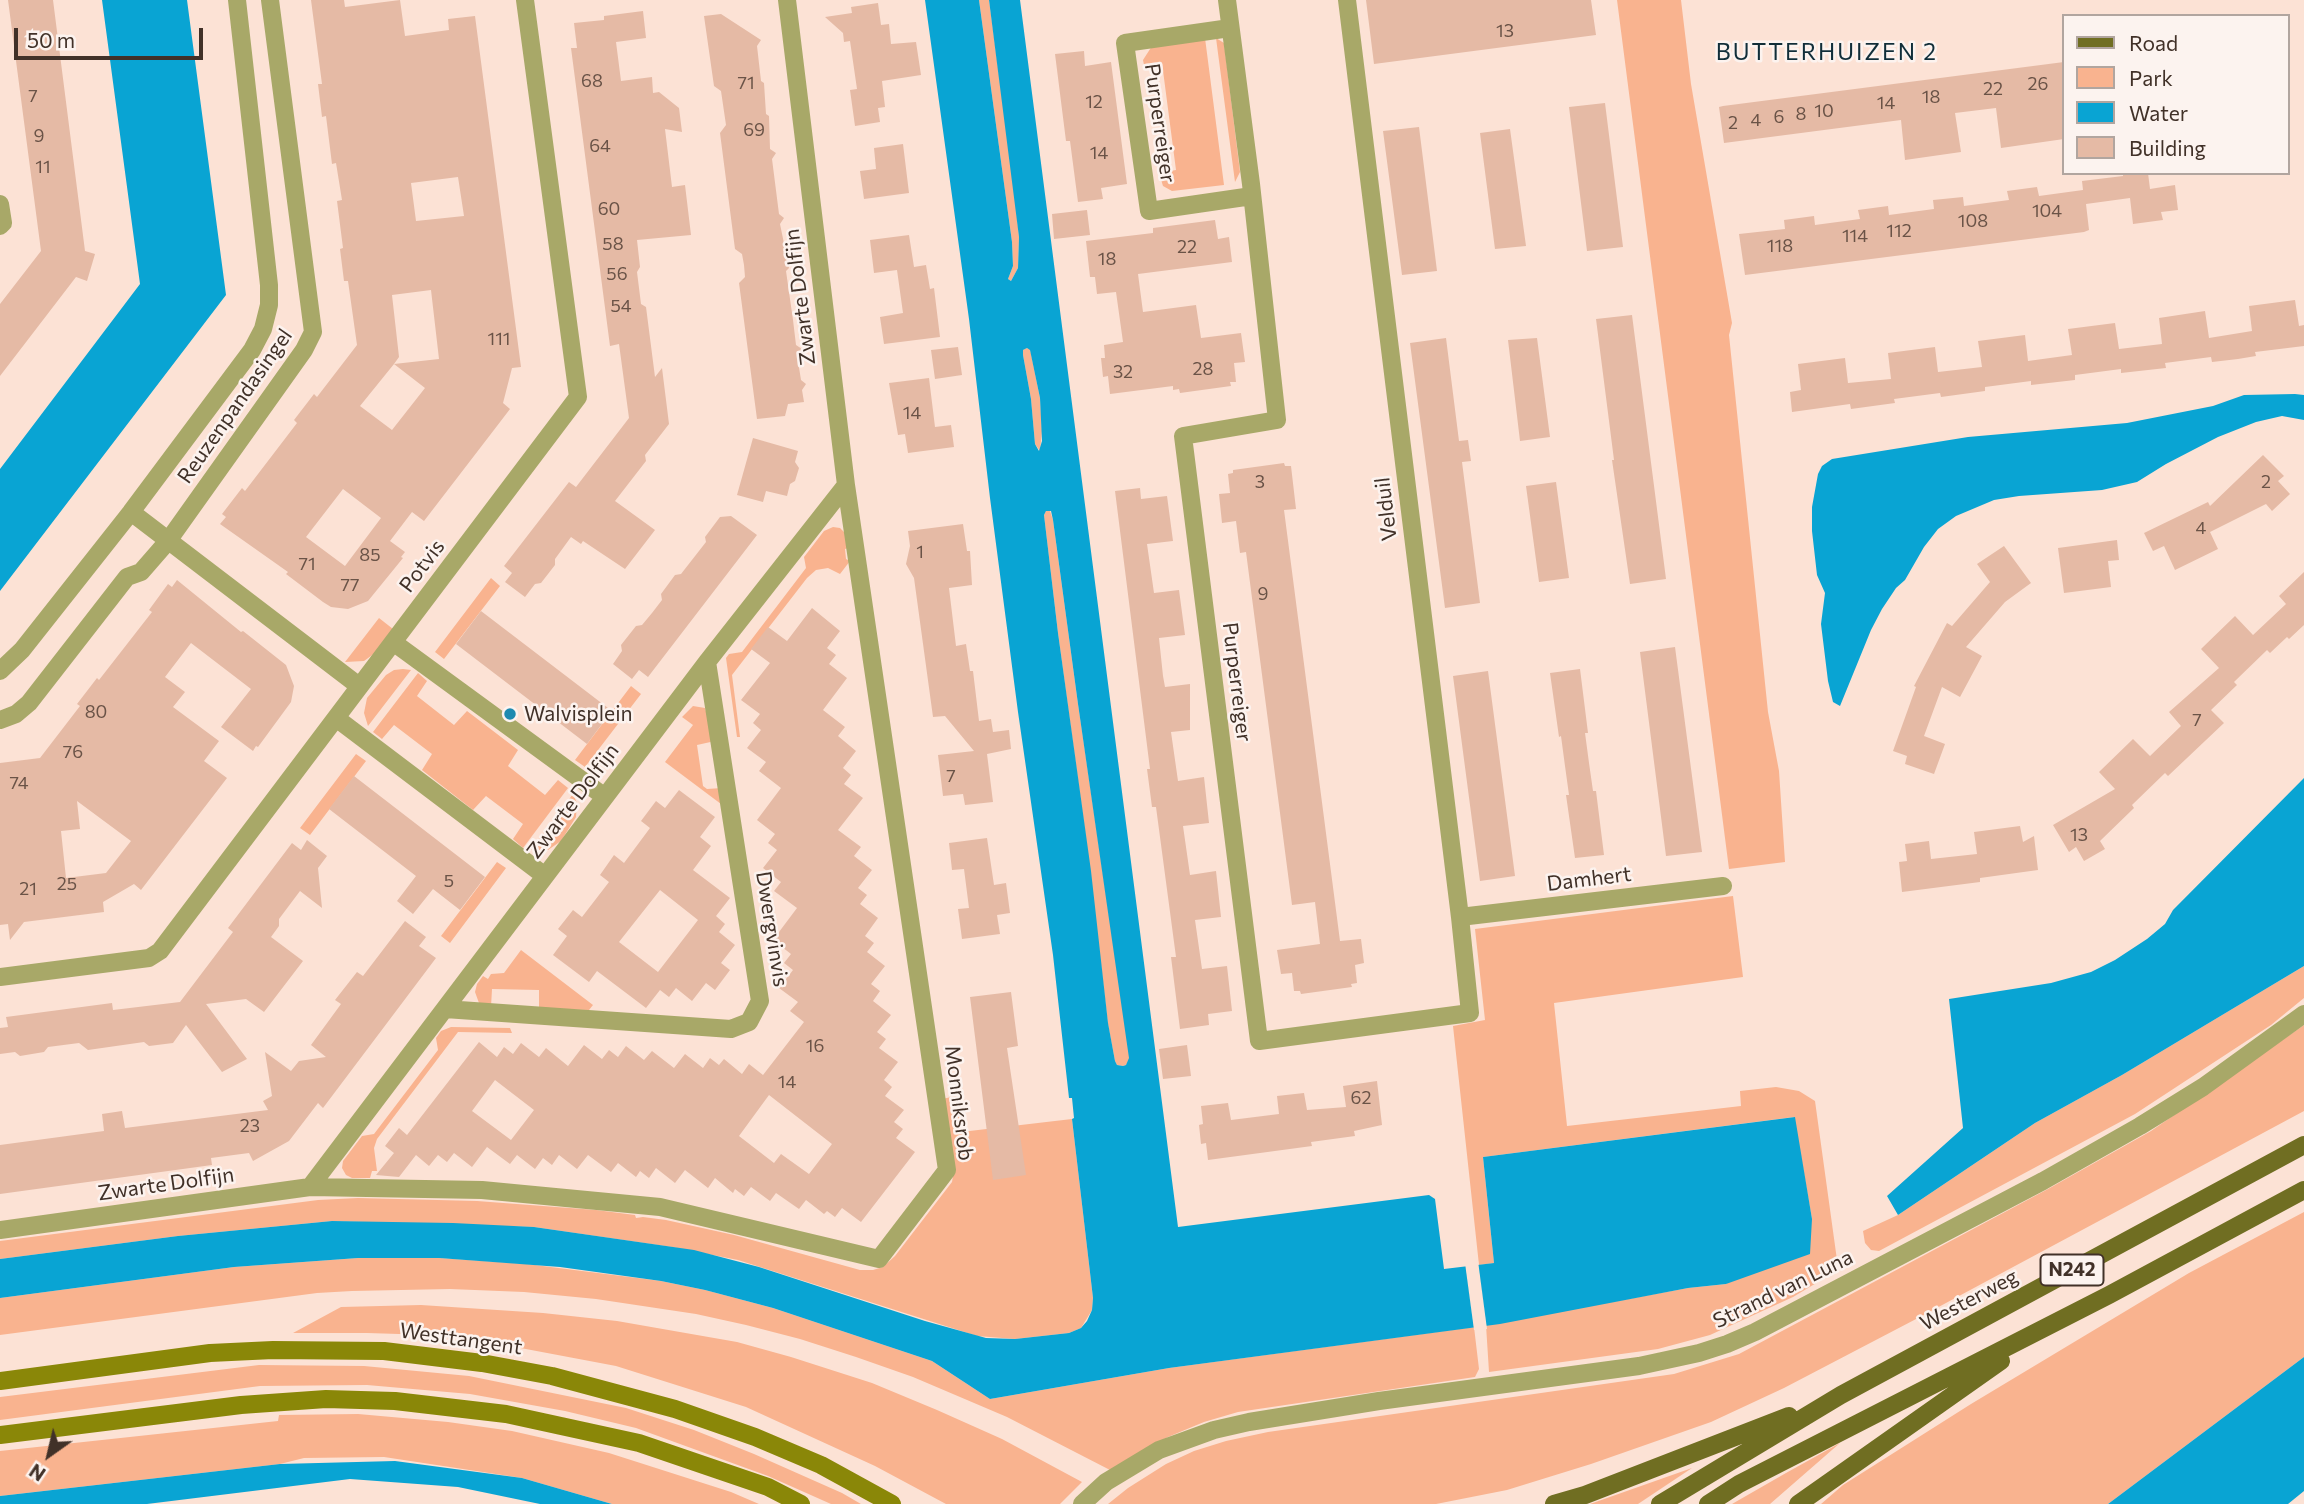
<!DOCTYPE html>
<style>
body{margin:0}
#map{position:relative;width:2304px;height:1504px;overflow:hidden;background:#fce2d5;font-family:Commissioner,sans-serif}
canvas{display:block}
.legend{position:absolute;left:2062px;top:14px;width:228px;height:161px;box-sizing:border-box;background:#fcf3ef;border:2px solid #b1a59f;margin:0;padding:9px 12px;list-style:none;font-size:21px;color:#413128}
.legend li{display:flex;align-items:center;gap:14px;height:35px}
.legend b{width:35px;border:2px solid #b1a59f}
.north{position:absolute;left:14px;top:1420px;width:70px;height:70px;-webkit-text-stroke:5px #fcf3ef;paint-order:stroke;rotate:214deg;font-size:19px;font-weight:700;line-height:28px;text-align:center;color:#413128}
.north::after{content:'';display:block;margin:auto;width:24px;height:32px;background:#413128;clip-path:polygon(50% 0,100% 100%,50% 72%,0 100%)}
.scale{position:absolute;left:14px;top:28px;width:189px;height:32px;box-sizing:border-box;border:4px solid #413128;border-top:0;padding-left:9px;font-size:21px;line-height:24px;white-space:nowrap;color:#413128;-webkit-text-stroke:5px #fcf3ef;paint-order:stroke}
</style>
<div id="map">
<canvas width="2304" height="1504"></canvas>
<ul class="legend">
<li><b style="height:9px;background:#706e22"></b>Road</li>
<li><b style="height:19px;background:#f9b38f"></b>Park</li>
<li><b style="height:19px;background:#09a4d3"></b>Water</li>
<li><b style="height:19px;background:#e5baa5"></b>Building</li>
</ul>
<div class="north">N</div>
<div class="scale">50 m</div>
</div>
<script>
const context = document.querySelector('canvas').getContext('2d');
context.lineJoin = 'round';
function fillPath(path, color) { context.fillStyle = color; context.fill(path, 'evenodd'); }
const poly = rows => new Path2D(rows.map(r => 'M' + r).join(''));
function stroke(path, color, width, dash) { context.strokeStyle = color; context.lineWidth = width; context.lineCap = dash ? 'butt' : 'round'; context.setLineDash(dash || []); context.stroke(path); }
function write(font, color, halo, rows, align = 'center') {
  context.font = font + ' Commissioner,sans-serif'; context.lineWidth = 5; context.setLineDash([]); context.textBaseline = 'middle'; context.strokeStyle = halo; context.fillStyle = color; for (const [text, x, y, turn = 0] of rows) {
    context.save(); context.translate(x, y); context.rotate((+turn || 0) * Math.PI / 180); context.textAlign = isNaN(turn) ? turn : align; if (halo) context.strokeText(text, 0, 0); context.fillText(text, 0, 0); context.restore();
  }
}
fillPath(poly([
 [979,0,989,0,1014,187,1019,237,1018,268,1011,281,1008,279,1013,266,1012,242],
 [1617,0,1681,0,1691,84,1732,323,1729,335,1768,712,1779,771,1785,862,1729,869],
 [1205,38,1224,185,1172,191,1163,186,1159,173,1176,170,1162,63,1144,65,1143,60,1152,46],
 [1216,38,1224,43,1240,172,1235,182],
 [1027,348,1030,349,1040,398,1042,431,1040,451,1035,444,1031,399,1023,355,1023,350],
 [1046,511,1050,511,1053,520,1078,704,1130,1058,1126,1065,1123,1066,1117,1065,1115,1061,1108,1024,1086,839,1058,633,1044,515],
 [833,527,840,528,845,533,848,548,845,549,846,559,850,561,840,574,828,568,816,570,807,578,732,675,740,737,737,737,726,658,729,654,742,652,806,568,804,557,824,531],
 [491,578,500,586,444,659,435,652],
 [379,618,393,629,375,653,364,661,345,662],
 [403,669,411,670,368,726,364,713,367,698,386,675,394,670],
 [418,673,427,681,417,696,454,725,467,711,518,750,508,766,545,795,558,780,568,788,523,848,513,839,523,824,486,796,473,810,422,770,432,754,394,725,382,739,373,732],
 [631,686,641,694,585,767,575,760],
 [693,706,705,708,715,741,697,745,703,786,707,789,722,788,725,807,665,762,693,725,682,717],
 [356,754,366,761,310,835,300,828],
 [573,794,577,803,576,817,561,841,548,850,530,850],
 [497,862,506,868,450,943,441,936],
 [1733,896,1743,977,1554,1003,1567,1126,1741,1106,1740,1091,1776,1087,1799,1091,1815,1101,1837,1260,1818,1282,1793,1297,1710,1335,1658,1349,1489,1372,1486,1325,1688,1288,1726,1284,1812,1219,1794,1117,1483,1157,1494,1263,1479,1265,1453,1026,1485,1020,1475,929],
 [521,950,593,1005,589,1010,539,1009,539,990,492,989,491,1007,479,1003,475,992,477,984,483,976,488,979,491,974,504,973],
 [2304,966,2304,998,2271,1025,2135,1114,1879,1251,1871,1250,1865,1243,1863,1231,1898,1215,2035,1123,2122,1075],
 [2304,1025,2304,1111,1918,1318,1784,1388,1711,1422,1591,1464,1507,1490,1436,1504,1108,1504,1128,1488,1166,1464,1194,1451,1226,1441,1268,1432,1674,1374,1739,1354,2048,1189,2151,1131],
 [451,1027,510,1028,512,1033,458,1032,377,1139,374,1148,377,1171,372,1171,370,1178,352,1178,346,1175,342,1168,343,1161,362,1136,374,1134,438,1050,436,1038,441,1031],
 [956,1096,961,1132,1072,1119,1093,1298,1092,1310,1081,1328,1069,1333,1015,1339,977,1336,738,1260,672,1247,534,1227,332,1221,178,1236,0,1259,0,1241,318,1200,358,1198,477,1201,596,1210,635,1215,636,1218,643,1217,666,1220,734,1235,860,1270,873,1270,883,1267,895,1256,952,1182,953,1176,942,1099],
 [2304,1212,2304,1357,2108,1504,1821,1504,1843,1485,1971,1404,2189,1273],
 [358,1258,439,1258,527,1264,661,1281,705,1290,773,1308,932,1361,990,1399,1169,1368,1474,1327,1479,1369,1475,1377,1238,1412,1204,1422,1168,1437,1110,1470,1007,1417,913,1377,856,1357,800,1339,746,1325,696,1314,596,1299,524,1292,450,1289,352,1291,317,1293,0,1335,0,1298,234,1267],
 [421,1305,543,1313,617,1321,737,1342,791,1357,872,1383,937,1410,1002,1439,1082,1482,1060,1504,946,1504,875,1466,746,1407,616,1366,510,1346,431,1335,367,1333,293,1333,341,1307],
 [259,1365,364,1366,469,1376,626,1408,694,1430,754,1454,842,1493,861,1504,831,1504,768,1476,636,1428,565,1411,470,1394,367,1385,260,1386,0,1420,0,1397],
 [358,1414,448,1422,512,1431,609,1453,731,1492,759,1504,612,1504,522,1478,384,1457,304,1458,280,1464,0,1496,0,1451,278,1421,279,1415],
 [1840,1443,1770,1504,1732,1504,1786,1473],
 [1692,1468,1638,1504,1590,1504]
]), '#f9b38f');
fillPath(poly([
 [102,0,187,0,226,295,0,591,0,469,140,284],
 [925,0,979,0,1012,242,1013,266,1008,279,1011,281,1018,268,1019,237,989,0,1020,0,1178,1227,1429,1195,1435,1199,1444,1269,1494,1263,1483,1157,1795,1117,1812,1219,1810,1254,1726,1284,1688,1288,1500,1324,1169,1368,990,1399,932,1361,773,1308,705,1290,661,1281,560,1267,439,1258,358,1258,234,1267,0,1298,0,1259,178,1236,332,1221,453,1223,534,1227,694,1250,759,1267,925,1321,986,1338,1015,1339,1069,1333,1081,1328,1087,1321,1092,1310,1093,1298,1072,1119,1074,1118,1072,1098,1069,1098,1053,955,1018,712,990,498,969,319],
 [1027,348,1030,350,1040,398,1042,441,1039,451,1035,444,1031,399,1023,355,1023,350],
 [1046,511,1051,511,1053,520,1078,704,1129,1058,1126,1065,1123,1066,1117,1065,1115,1061,1108,1023,1091,871,1058,633,1044,515],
 [2295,394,2304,395,2304,420,2282,416,2256,422,2218,437,2166,464,2137,482,2102,490,2019,496,1994,500,1956,516,1938,529,1924,547,1905,580,1896,588,1882,609,1871,630,1840,706,1833,702,1828,681,1821,624,1825,593,1817,575,1812,531,1812,507,1818,474,1822,466,1832,459,1968,437,2127,423,2213,406,2244,395],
 [2304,778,2304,966,2122,1075,2035,1123,1898,1215,1887,1196,1963,1128,1949,999,2051,983,2091,972,2115,960,2147,939,2165,924,2173,910],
 [2304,1357,2304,1491,2288,1504,2108,1504],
 [395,1461,522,1478,612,1504,540,1504,458,1487,350,1479,147,1504,0,1504,0,1496,280,1464]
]), '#09a4d3');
fillPath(poly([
 [1478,1261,1487,1329,1474,1330,1465,1263]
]), '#fce2d5');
fillPath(poly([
 [8,0,53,0,85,251,95,254,87,281,76,277,0,376,0,304,41,251],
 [311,0,344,0,345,7,400,0,405,36,449,30,448,19,475,16,521,367,512,368,503,403,510,409,497,426,424,521,412,512,390,541,405,552,401,557,403,558,368,601,348,609,331,607,323,602,286,574,288,572,220,524,226,517,222,514,242,488,245,491,297,423,294,420,314,394,317,397,357,345,348,281,344,281,340,249,343,248,337,201,342,200,336,163,332,164,326,116,322,117,318,84,322,84],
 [458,177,464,216,416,221,411,183],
 [431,290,439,359,394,364,399,357,392,295],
 [394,364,425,388,392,430,360,406],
 [343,489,381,518,345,566,306,537],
 [1366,0,1591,0,1596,35,1374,64],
 [878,3,881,25,889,24,891,44,916,42,921,75,882,81,885,107,878,108,880,122,855,126,850,90,857,89,850,41,844,42,843,33,825,17,852,13,851,7],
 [643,11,646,38,616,42,621,81,652,77,653,93,659,92,679,108,682,132,665,129,672,187,685,185,691,235,637,240,640,267,637,272,641,304,646,307,655,377,662,368,669,424,645,455,646,461,615,501,655,530,625,569,583,541,581,544,571,537,555,559,555,565,541,583,535,584,525,597,505,582,512,573,504,566,569,482,576,487,629,418,619,344,610,346,571,48,577,48,574,23,604,20,604,16],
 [721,14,761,40,757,46,761,81,764,83,766,114,769,116,770,149,776,153,772,159,779,214,784,218,780,224,789,268,786,271,793,320,796,345,802,349,797,355,801,380,806,384,802,390,804,402,788,404,785,416,757,419,739,283,745,277,744,265,742,254,735,249,720,133,726,125,721,91,714,86,704,16],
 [1084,51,1085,66,1111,62,1127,184,1101,188,1103,199,1078,202,1070,141,1066,141,1055,54],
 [2064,62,2064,139,2001,148,1996,108,1955,113,1961,152,1905,160,1901,120,1724,143,1719,107,1723,106],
 [1605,103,1623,247,1587,251,1569,107],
 [1419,127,1437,271,1402,275,1383,131],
 [1510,129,1526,246,1495,249,1480,133],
 [903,144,909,193,864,199,860,171,876,169,874,148],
 [2123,173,2148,173,2150,189,2175,185,2178,210,2161,212,2163,220,2133,224,2130,198,2086,204,2089,230,2084,232,1745,275,1739,234,1785,229,1784,220,1814,216,1815,225,1860,219,1858,210,1888,206,1889,215,1934,209,1933,200,1963,197,1964,206,2009,200,2007,191,2037,187,2039,196,2083,190,2082,181,2123,176],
 [1087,210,1090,235,1054,239,1052,214],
 [1215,220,1218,239,1229,237,1232,262,1138,274,1143,312,1196,305,1201,338,1241,333,1245,362,1234,363,1236,382,1230,382,1231,386,1180,393,1179,389,1173,390,1173,386,1110,394,1108,376,1103,377,1101,358,1105,358,1104,345,1123,342,1116,292,1097,294,1095,277,1090,277,1086,241,1153,233,1153,228],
 [909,235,914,267,926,265,930,289,934,288,940,337,884,344,880,317,903,313,897,270,874,273,870,240],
 [2295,300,2299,326,2304,325,2304,346,2255,352,2256,356,2238,359,2212,362,2211,357,2165,363,2166,368,2121,373,2121,369,2075,375,2075,380,2031,385,2031,381,1985,387,1985,391,1941,397,1940,393,1894,399,1895,403,1851,409,1850,404,1792,412,1790,392,1801,390,1798,364,1845,358,1848,383,1891,379,1888,353,1935,347,1938,372,1982,367,1978,341,2025,335,2028,361,2072,355,2068,329,2115,323,2119,349,2162,344,2159,318,2205,311,2209,338,2252,331,2249,306],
 [1632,315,1666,579,1630,584,1612,460,1614,460,1596,319],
 [1446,338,1459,441,1468,440,1471,461,1462,462,1480,603,1445,608,1410,343],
 [1537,338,1550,437,1520,441,1508,340],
 [958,347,962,375,935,379,931,350],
 [929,378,935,427,951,425,954,447,908,453,905,434,898,435,889,383],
 [753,438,798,451,795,462,799,468,795,481,790,484,787,496,766,491,763,502,737,495],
 [2263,455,2284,476,2278,481,2290,494,2272,511,2266,504,2210,532,2218,549,2175,570,2164,546,2153,551,2144,533,2208,502,2210,506],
 [1284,463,1285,466,1291,466,1296,509,1284,510,1340,941,1361,939,1364,963,1355,965,1357,983,1351,984,1352,987,1301,994,1300,991,1294,991,1292,973,1281,974,1277,950,1320,944,1315,902,1292,905,1246,552,1240,553,1236,521,1222,523,1219,494,1230,493,1228,474,1233,473,1233,470],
 [1556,482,1569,578,1539,582,1526,486],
 [1140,488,1141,499,1167,496,1173,541,1147,544,1154,593,1179,590,1185,635,1159,638,1163,676,1165,687,1190,684,1190,730,1171,732,1178,781,1204,777,1209,823,1183,826,1190,875,1216,871,1221,917,1195,920,1202,969,1227,966,1232,1011,1208,1014,1209,1025,1180,1029,1171,957,1176,957,1156,807,1152,807,1147,769,1150,769,1115,491],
 [731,516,757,535,648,677,639,670,632,679,613,664,622,651,621,645,636,626,642,625,652,613,662,600,661,594,675,575,681,574,706,542,705,537,720,517],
 [963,524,967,551,970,551,972,585,949,588,956,646,966,644,970,671,973,671,979,721,991,719,993,732,1009,730,1011,749,987,754,993,802,965,805,963,794,943,796,938,755,974,751,945,716,933,717,914,578,906,564,910,546,908,531],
 [2117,540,2119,560,2108,561,2111,587,2064,593,2058,548],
 [2004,546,2031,583,2005,602,1966,647,1982,656,1960,697,1942,687,1924,736,1945,744,1934,774,1905,764,1907,756,1893,751,1916,687,1914,686,1947,623,1952,626,1990,582,1977,564],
 [2304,572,2304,625,2289,639,2287,637,2270,653,2267,650,2234,682,2237,685,2211,710,2224,723,2168,776,2165,773,2132,805,2134,808,2100,841,2105,849,2084,861,2076,847,2069,852,2053,825,2115,789,2099,772,2133,739,2150,756,2181,726,2169,712,2219,668,2201,649,2235,616,2253,635,2286,604,2279,596],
 [177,580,241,632,243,631,286,665,294,686,291,702,258,747,256,746,253,751,221,727,251,689,191,643,165,677,185,692,173,707,219,741,204,761,227,778,141,890,134,884,103,902,104,912,24,922,10,940,8,924,0,925,0,763,40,758,80,706,77,704,97,678,99,680,152,612,149,610,168,584,172,587],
 [77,801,131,841,106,873,66,878,61,831,80,829],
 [812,608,840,631,827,648,836,655,829,664,847,678,823,710,845,727,838,736,856,751,843,768,851,775,844,784,863,798,838,830,861,847,854,856,872,870,858,888,867,895,860,904,878,918,865,936,874,943,867,952,885,966,871,984,880,991,873,1001,891,1015,877,1032,886,1039,879,1048,898,1062,884,1080,892,1087,885,1096,904,1110,894,1122,903,1129,896,1138,915,1152,861,1222,842,1208,835,1217,827,1211,824,1214,806,1200,799,1209,776,1193,770,1201,751,1187,744,1196,735,1189,733,1193,715,1178,708,1188,685,1170,675,1183,656,1168,649,1178,640,1171,636,1177,618,1163,611,1172,588,1155,577,1169,559,1155,552,1165,543,1158,535,1169,517,1155,510,1164,487,1147,472,1167,454,1153,447,1162,438,1155,429,1166,416,1155,399,1177,376,1175,394,1153,385,1146,399,1128,407,1135,479,1042,497,1057,504,1047,513,1054,521,1043,539,1057,546,1048,568,1066,584,1045,602,1059,609,1050,618,1057,626,1046,644,1060,652,1051,674,1068,685,1054,703,1068,710,1058,719,1065,724,1059,742,1074,749,1064,763,1075,804,1022,790,1011,798,1002,779,988,793,970,784,963,791,954,773,940,797,908,774,891,781,882,763,868,777,850,768,843,775,834,757,820,781,788,759,771,766,762,747,748,761,730,753,723,760,714,741,700,770,663,751,649,768,627,787,641],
 [495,1080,534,1110,511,1140,472,1111],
 [769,1095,832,1144,809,1174,781,1154,774,1163,739,1136],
 [481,611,608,708,608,716,587,744,456,644],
 [1675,647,1702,852,1666,856,1640,652],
 [1580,669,1588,733,1585,733,1589,763,1593,791,1596,791,1604,855,1575,858,1566,795,1569,795,1565,766,1561,736,1559,737,1550,673],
 [1488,671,1515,876,1480,881,1453,676],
 [354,776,485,877,460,910,433,889,413,914,397,901,416,876,329,809],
 [679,790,715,817,700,837,711,846,693,870,730,898,716,916,725,924,719,932,735,945,721,963,730,970,715,990,706,983,692,1001,676,988,669,997,660,990,646,1008,597,971,589,982,553,955,567,936,558,929,573,910,582,917,609,882,600,875,614,855,624,863,650,828,641,821,656,801,665,808],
 [660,890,698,920,658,972,619,942],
 [2020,826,2023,842,2034,836,2038,870,1980,878,1980,882,1902,892,1899,862,1907,861,1905,844,1929,841,1931,859,1977,854,1974,832],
 [987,838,994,885,1006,883,1010,913,997,915,1000,934,962,939,958,909,969,908,964,869,952,870,949,843],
 [307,840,327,856,318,868,322,908,300,891,279,919,279,926,271,937,303,961,264,1012,246,999,206,1004,247,1059,222,1072,186,1025,173,1043,149,1046,144,1042,88,1050,79,1043,48,1047,44,1052,20,1056,15,1052,0,1054,0,1028,8,1027,6,1017,112,1003,113,1010,180,1002,233,932,228,928,292,843,301,850],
 [405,921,426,937,419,946,436,958,323,1108,318,1103,289,1141,253,1161,249,1153,211,1158,212,1165,0,1194,0,1145,104,1131,102,1114,122,1111,125,1128,268,1110,263,1101,272,1096,265,1052,291,1071,299,1061,326,1057,311,1045,341,1004,335,1000,357,972,363,976],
 [1011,992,1018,1046,1007,1048,1026,1175,993,1180,970,997],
 [1187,1045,1191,1076,1163,1079,1159,1049],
 [1377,1081,1382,1125,1354,1131,1355,1136,1311,1142,1312,1146,1208,1160,1206,1143,1201,1144,1199,1125,1203,1124,1201,1106,1228,1103,1231,1120,1279,1114,1277,1096,1304,1093,1307,1110,1346,1107,1343,1086]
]), '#e5baa5');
stroke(poly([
 [1227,0,1251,184,1277,420,1183,436,1259,1041,1470,1013,1460,917,1347,0],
 [1230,28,1125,43,1149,211,1252,196],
 [0,204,3,223,0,226],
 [131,512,359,686],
 [393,642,605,797],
 [0,671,22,650,131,512,252,350,263,329,269,305,269,285,237,0],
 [336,718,545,876],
 [0,720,16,714,29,703,127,577,141,572,168,541,304,350,313,332,270,0],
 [1460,917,1723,886],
 [0,977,149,958,160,951,578,397,525,0],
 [445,1009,731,1029,749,1022,760,1001,707,662],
 [310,1187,482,1190,660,1207,879,1259,947,1170,846,485],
 [0,1230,310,1187,707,662,846,485,787,0],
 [1082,1504,1106,1482,1159,1450,1214,1430,1249,1422,1379,1401,1639,1366,1699,1353,1727,1344,1755,1332,2043,1181,2140,1126,2203,1087,2304,1014]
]), '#a8a868', 18);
stroke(poly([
 [0,1381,210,1353,273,1350,384,1351,482,1363,552,1376,675,1409,755,1437,821,1465,892,1504],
 [0,1435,241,1405,326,1399,395,1401,506,1414,639,1443,768,1487,801,1504]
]), '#8a8708', 18);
stroke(poly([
 [1554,1504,1585,1495,1789,1416],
 [1660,1504,1841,1395,2304,1145],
 [1708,1504,1739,1484,2109,1295,2304,1190],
 [1798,1504,2001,1361]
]), '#706e22', 18);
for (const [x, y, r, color] of [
 [510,714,7,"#1d8ab0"]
]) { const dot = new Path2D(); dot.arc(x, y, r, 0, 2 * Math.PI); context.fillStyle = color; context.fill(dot); stroke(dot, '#fcf3ef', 2.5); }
write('18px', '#6a5347', null, [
 ["13",1505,31],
 ["68",592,81],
 ["71",746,83],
 ["26",2038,84],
 ["22",1993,89],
 ["7",33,96],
 ["18",1931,97],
 ["12",1094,102],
 ["14",1886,103],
 ["10",1824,111],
 ["8",1801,114],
 ["6",1779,117],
 ["4",1756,120],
 ["2",1733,123],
 ["69",754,130],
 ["9",39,136],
 ["64",600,146],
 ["14",1099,153],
 ["11",43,167],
 ["60",609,209],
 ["104",2047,211],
 ["108",1973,221],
 ["112",1899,231],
 ["114",1855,236],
 ["58",613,244],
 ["118",1780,246],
 ["22",1187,247],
 ["18",1107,259],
 ["56",617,274],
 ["54",621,306],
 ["111",499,339],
 ["28",1203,369],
 ["32",1123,372],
 ["14",912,413],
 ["3",1260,482],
 ["2",2266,482],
 ["4",2201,528],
 ["1",920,552],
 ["85",370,555],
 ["71",307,564],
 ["77",350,585],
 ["9",1263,594],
 ["80",96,712],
 ["7",2197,720],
 ["76",73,752],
 ["7",951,776],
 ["74",19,783],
 ["13",2079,835],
 ["5",449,881],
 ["25",67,884],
 ["21",28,889],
 ["16",815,1046],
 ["14",787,1082],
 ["62",1361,1098],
 ["23",250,1126]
]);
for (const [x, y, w] of [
 [2072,1270,63]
]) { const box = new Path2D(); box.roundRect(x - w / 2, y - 15.5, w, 31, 5); context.fillStyle = '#fcf3ef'; context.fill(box); stroke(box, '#413128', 2); }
write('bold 19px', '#413128', null, [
 ["N242",2072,1270]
]);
write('21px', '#413128', '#fcf3ef', [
 ["Purperreiger",1160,123,82],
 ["Zwarte Dolfijn",800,297,-97],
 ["Reuzenpandasingel",235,406,-55],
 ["Velduil",1386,509,-97],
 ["Potvis",422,566,-53],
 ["Purperreiger",1237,682,83],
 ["Zwarte Dolfijn",573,801,-53],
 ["Damhert",1589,879,-7],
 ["Dwergvinvis",772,929,81],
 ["Monniksrob",959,1103,83],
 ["Zwarte Dolfijn",166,1184,-8],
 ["Strand van Luna",1783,1289,-26],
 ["Westerweg",1969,1300,-28],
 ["Westtangent",461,1339,8]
]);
write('21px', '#413128', '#fcf3ef', [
 ["Walvisplein",524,714]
], 'left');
context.letterSpacing = '2px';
write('23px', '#112e39', '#fcf3ef', [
 ["BUTTERHUIZEN 2",1827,52]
]);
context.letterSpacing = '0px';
</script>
